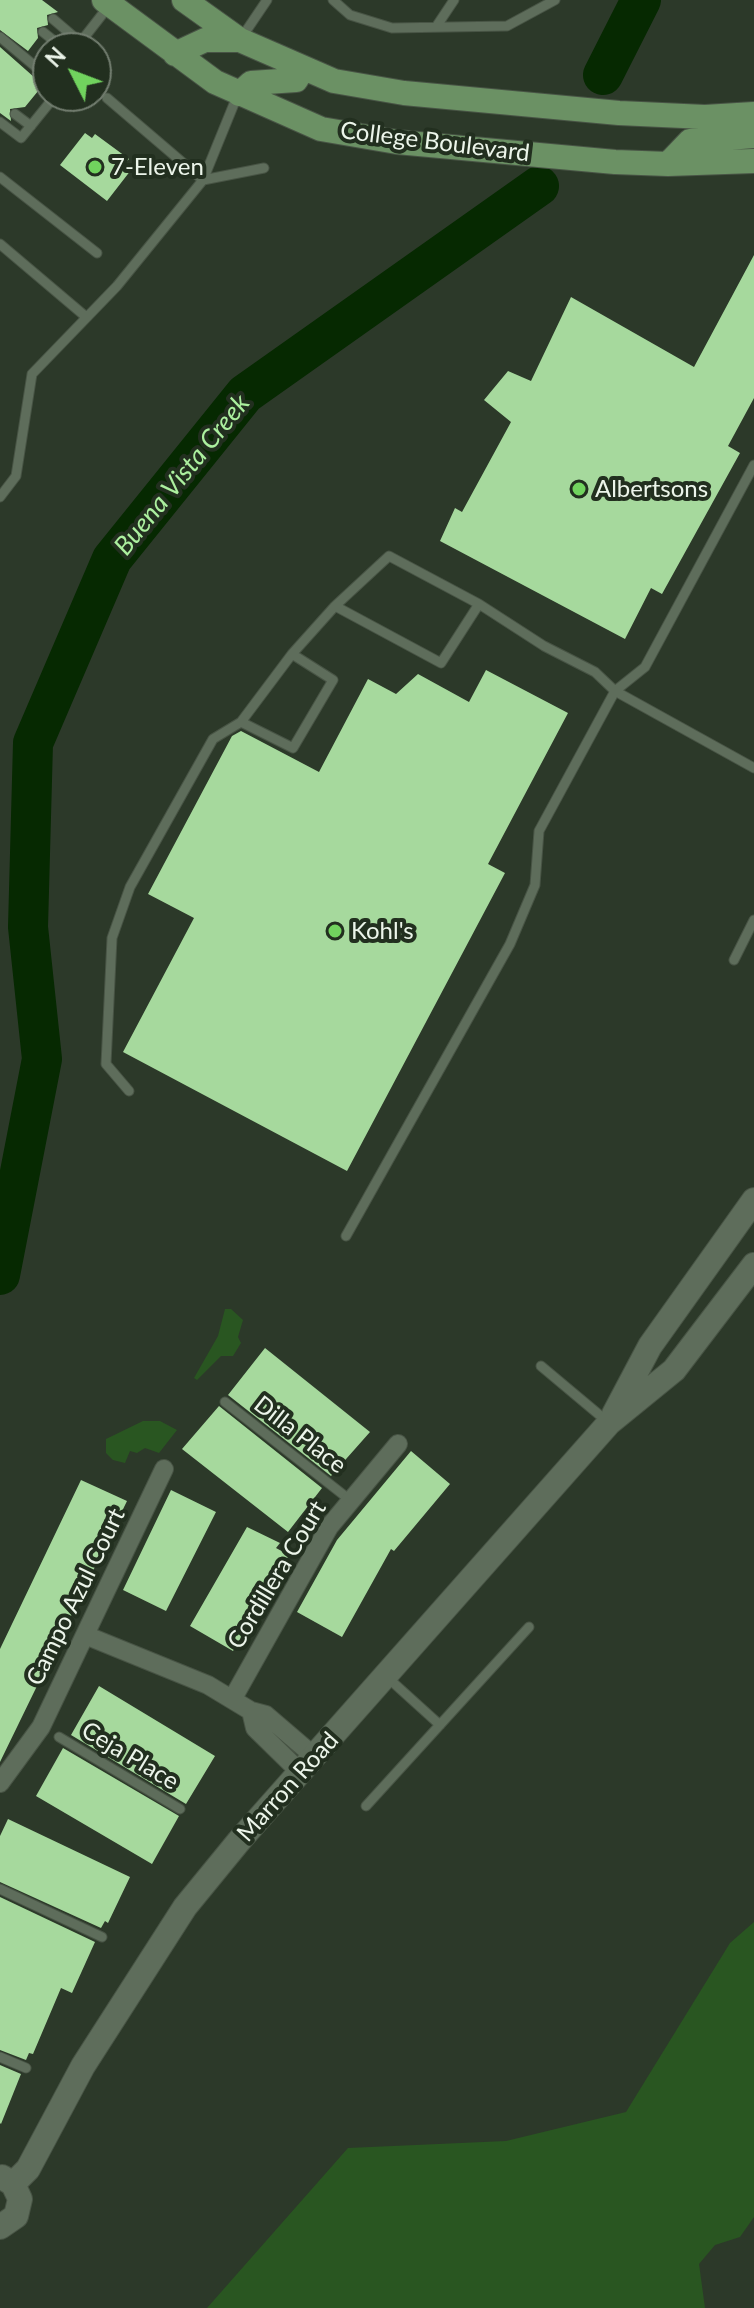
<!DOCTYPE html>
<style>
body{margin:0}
#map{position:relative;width:754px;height:2308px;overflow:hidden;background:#2c3929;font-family:Lato,sans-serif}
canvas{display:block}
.north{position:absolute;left:32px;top:32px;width:80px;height:80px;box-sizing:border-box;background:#222f1f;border:2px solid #737e70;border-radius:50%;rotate:312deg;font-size:22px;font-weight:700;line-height:32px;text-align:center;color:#ecf5ea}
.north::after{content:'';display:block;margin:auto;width:28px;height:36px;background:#71d35e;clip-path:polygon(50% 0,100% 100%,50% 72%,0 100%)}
</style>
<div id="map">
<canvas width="754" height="2308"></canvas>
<div class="north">N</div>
</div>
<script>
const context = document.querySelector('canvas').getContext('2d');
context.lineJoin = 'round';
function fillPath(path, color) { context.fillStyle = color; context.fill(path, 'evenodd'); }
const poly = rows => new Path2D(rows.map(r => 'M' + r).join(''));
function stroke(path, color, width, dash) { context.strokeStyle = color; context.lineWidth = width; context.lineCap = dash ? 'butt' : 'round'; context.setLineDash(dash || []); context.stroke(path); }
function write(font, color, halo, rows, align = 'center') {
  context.font = font + ' Lato,sans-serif'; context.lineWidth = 8; context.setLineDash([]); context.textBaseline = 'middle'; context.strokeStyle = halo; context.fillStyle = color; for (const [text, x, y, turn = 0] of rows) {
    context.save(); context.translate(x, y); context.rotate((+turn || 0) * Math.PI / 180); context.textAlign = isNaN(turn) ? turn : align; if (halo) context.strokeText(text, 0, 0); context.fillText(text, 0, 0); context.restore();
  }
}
fillPath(poly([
 [225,1309,231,1309,243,1320,238,1337,241,1343,233,1356,221,1356,197,1380,194,1378,218,1336],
 [143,1421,160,1421,177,1430,159,1453,145,1448,137,1453,130,1451,125,1463,113,1460,106,1453,106,1439],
 [754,1922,754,2217,740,2237,715,2245,699,2264,705,2308,207,2308,348,2148,506,2141,626,2112,730,1943]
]), '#295621');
stroke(poly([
 [603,75,641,0],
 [0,1275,42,1059,28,927,33,743,112,559,245,394,539,186]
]), '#062901', 40);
fillPath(poly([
 [0,0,42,0,58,12,47,15,48,25,37,28,38,38,28,51,0,30],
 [0,47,43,85,25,107,10,109,11,121,0,113],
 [85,133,92,138,95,134,129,159,124,165,131,170,107,201,60,165],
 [754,255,754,398,728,446,740,453,662,594,651,588,625,639,440,541,455,508,462,512,511,422,484,400,508,371,531,381,571,297,694,367],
 [486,670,568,713,488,864,505,873,347,1171,123,1052,194,918,148,894,232,736,241,731,319,772,368,679,396,694,418,674,469,702],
 [265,1348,370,1432,331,1476,228,1395],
 [219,1406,322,1488,288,1532,182,1449],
 [411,1451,450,1484,394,1551,391,1549,342,1637,297,1612,337,1540],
 [81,1480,127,1501,0,1762,0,1649],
 [171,1490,216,1512,166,1611,123,1590],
 [247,1527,280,1543,276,1548,289,1555,233,1651,190,1626],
 [99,1686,215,1756,186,1804,71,1735],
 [63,1748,179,1816,152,1864,36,1796],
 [8,1819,130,1877,108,1923,105,1921,101,1928,0,1882,0,1836],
 [0,1897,95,1942,72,1993,61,1988,33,2054,29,2053,26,2060,0,2050],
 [0,2065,21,2074,1,2124,0,2123]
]), '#a6d99d');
const service = poly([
 [333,0,350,15,392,28,507,26,555,0],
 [53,19,80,42],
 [436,27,454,0],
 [43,32,63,48],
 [0,37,48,77],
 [242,37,267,0],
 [76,48,108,7],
 [107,98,203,180,264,168],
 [15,114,31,126],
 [0,122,21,138,55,96],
 [0,177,97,253],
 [0,244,85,316],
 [0,497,16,476,32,374,117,286,203,180,238,94],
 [335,606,441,663,479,604],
 [241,722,293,748,333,680,292,654],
 [734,960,754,920],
 [129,1091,106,1064,112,938,130,887,213,739,241,722,292,654,335,606,389,556,479,604,544,646,595,672,615,691,754,768],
 [346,1236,510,944,535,885,539,831,615,691,645,667,754,465],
 [541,1366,609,1423],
 [225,1402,350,1500],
 [387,1677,440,1725],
 [59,1737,180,1809],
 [366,1806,529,1627],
 [0,1889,102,1937],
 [0,2057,26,2068]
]);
const minor = poly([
 [85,1635,208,1685,251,1711,266,1715,315,1757],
 [233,1698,329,1527,398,1444],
 [251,1711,255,1728,301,1773],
 [0,1783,41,1727,164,1469]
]);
const tertiary = poly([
 [614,1414,650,1346,754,1200],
 [13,2184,28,2169,83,2066,185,1907,239,1841,609,1423,674,1370,754,1265],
 [0,2227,16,2216,20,2199,13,2184,2,2177]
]);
const primary = poly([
 [104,0,215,82,321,129,397,142,615,162,668,164,754,161],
 [184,0,240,40,334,81,404,93,619,113,705,117,754,114],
 [175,54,205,40,240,40],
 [239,94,251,83,296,80,302,70],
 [668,164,690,141,754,136]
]);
stroke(service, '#485445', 11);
stroke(minor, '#485445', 20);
stroke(tertiary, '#485445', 26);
stroke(primary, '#485445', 26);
stroke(service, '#5e6d5b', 9);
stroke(minor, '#5e6d5b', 18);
stroke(tertiary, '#5e6d5b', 24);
stroke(primary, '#6b9164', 24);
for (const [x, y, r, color] of [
 [95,167,8,"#71d35e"],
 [579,489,8,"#71d35e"],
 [335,931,8,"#71d35e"]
]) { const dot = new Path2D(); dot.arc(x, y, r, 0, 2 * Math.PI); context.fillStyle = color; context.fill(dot); stroke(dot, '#222f1f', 3); }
write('24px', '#ecf5ea', '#222f1f', [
 ["College Boulevard",435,142,7],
 ["Dilla Place",300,1435,38],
 ["Cordillera Court",277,1575,-59],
 ["Campo Azul Court",76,1597,-64],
 ["Ceja Place",130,1756,31],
 ["Marron Road",288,1787,-48]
]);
write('24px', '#ecf5ea', '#222f1f', [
 ["7-Eleven",111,167],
 ["Albertsons",595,489],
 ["Kohl's",351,931]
], 'left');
write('italic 26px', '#acf09f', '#222f1f', [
 ["Buena Vista Creek",182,475,-51]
]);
</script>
